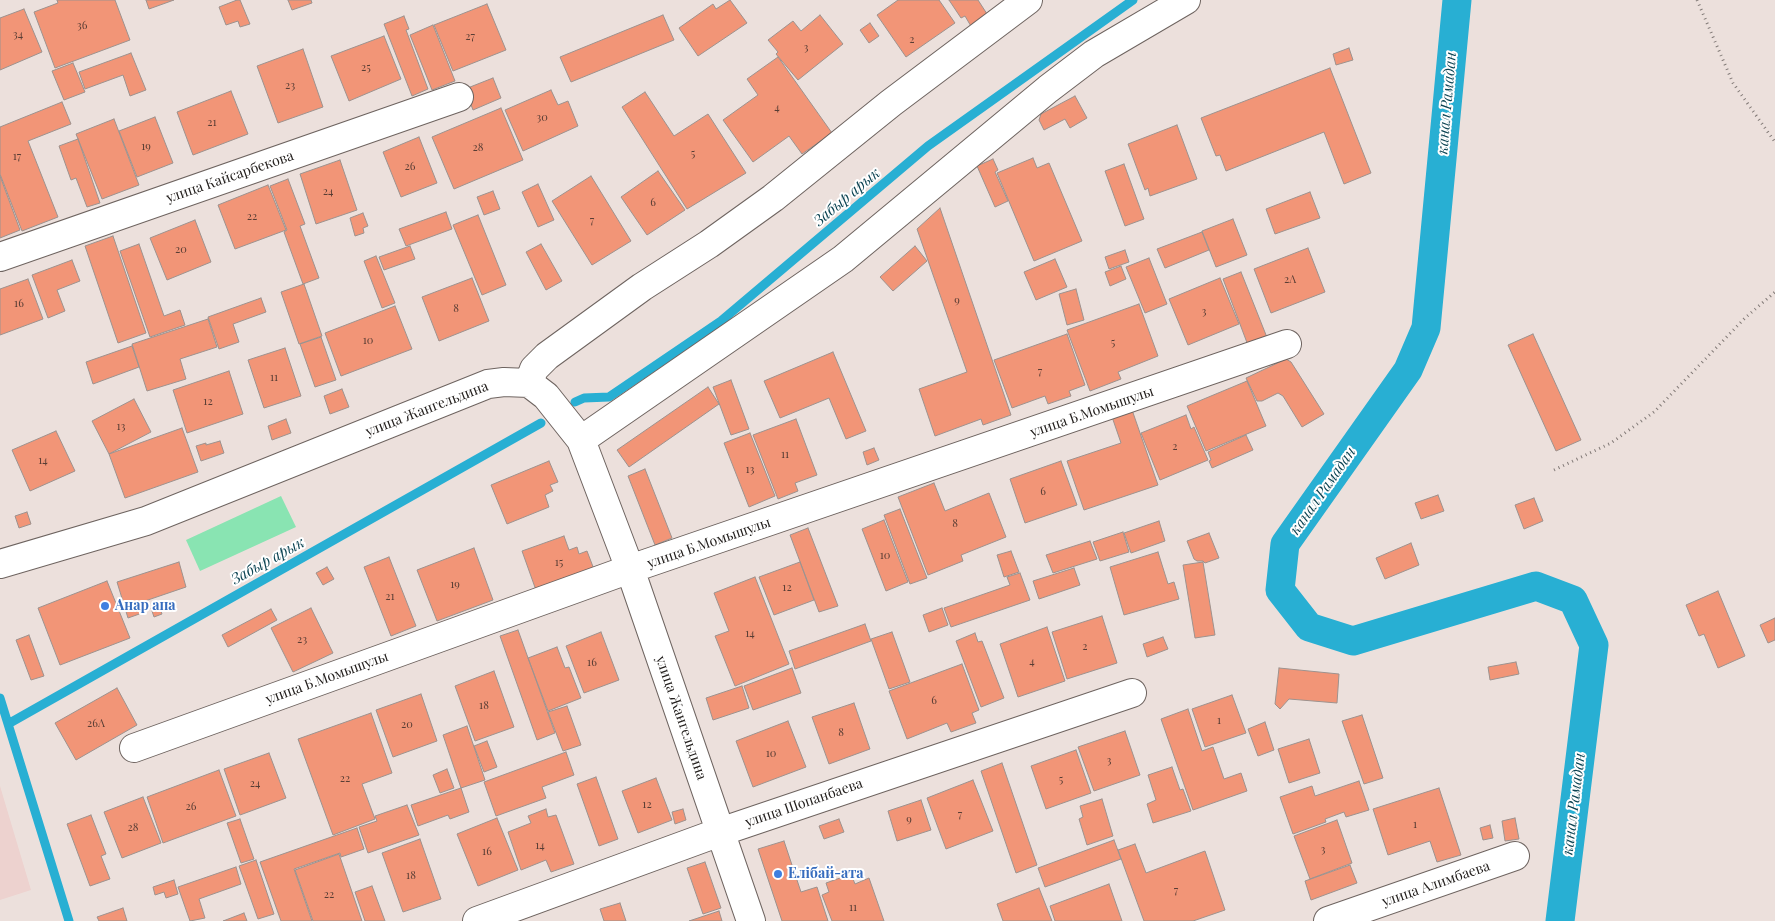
<!DOCTYPE html>
<meta charset="utf-8">
<style>
body{margin:0}
canvas{display:block;background:#ece0dc}
</style>
<canvas width="1775" height="921"></canvas>
<script>
const context = document.querySelector('canvas').getContext('2d');
context.lineJoin = 'round';
function fillPath(path, color) { context.fillStyle = color; context.fill(path, 'evenodd'); }
const poly = rows => new Path2D(rows.map(r => 'M' + r).join(''));
function stroke(path, color, width, dash) { context.strokeStyle = color; context.lineWidth = width; context.lineCap = dash ? 'butt' : 'round'; context.setLineDash(dash || []); context.stroke(path); }
function write(font, color, halo, rows, align = 'center') {
  context.font = font + ' "Playfair Display",serif'; context.lineWidth = 4; context.setLineDash([]); context.textBaseline = 'middle'; context.strokeStyle = halo; context.fillStyle = color; for (const [text, x, y, turn = 0] of rows) {
    context.save(); context.translate(x, y); context.rotate((+turn || 0) * Math.PI / 180); context.textAlign = isNaN(turn) ? turn : align; if (halo) context.strokeText(text, 0, 0); context.fillText(text, 0, 0); context.restore();
  }
}
fillPath(poly([
 [0,786,31,890,0,900]
]), '#edd2cf');
fillPath(poly([
 [281,496,296,527,200,571,186,540]
]), '#89e4b2');
stroke(poly([
 [575,402,584,398,609,397,721,321,928,146,1133,0],
 [0,698,69,921],
 [8,724,541,423]
]), '#28afd3', 9);
stroke(poly([
 [1457,0,1426,328,1408,370,1285,544,1280,590,1309,627,1353,641,1536,586,1573,600,1594,645,1560,921]
]), '#28afd3', 29);
const building = poly([
 [57,0,115,0,130,40,55,68,34,12,58,3,57,0],
 [146,0,174,0,149,9,146,0],
 [237,0,240,0,250,24,240,27,238,21,226,25,219,7,237,0],
 [288,0,311,0,312,3,292,10,288,0],
 [730,0,747,23,698,56,679,28,713,4,716,9,730,0],
 [898,0,939,0,955,23,906,57,877,15,898,0],
 [949,0,978,0,989,17,972,28,965,16,961,18,949,0],
 [487,4,506,50,453,71,434,25,487,4],
 [24,9,42,52,0,70,0,18,24,9],
 [663,15,674,40,571,82,560,57,663,15],
 [820,15,843,44,798,80,776,54,778,52,768,40,793,21,801,31,820,15],
 [404,16,409,29,406,30,428,89,412,96,384,24,404,16],
 [870,23,879,36,869,43,860,30,870,23],
 [433,25,455,81,432,90,410,35,433,25],
 [384,36,401,79,349,101,331,56,384,36],
 [1349,48,1353,60,1336,65,1333,54,1349,48],
 [303,49,323,107,278,123,257,66,303,49],
 [131,53,146,90,130,96,123,75,85,89,79,72,131,53],
 [778,57,832,133,802,154,789,136,753,162,723,120,758,95,747,79,778,57],
 [73,63,85,92,64,100,52,71,73,63],
 [1330,68,1371,173,1344,184,1324,132,1226,171,1220,155,1216,156,1201,118,1330,68],
 [493,78,501,98,473,110,465,89,493,78],
 [551,90,558,105,568,101,578,126,523,151,505,110,551,90],
 [231,91,248,134,193,155,177,112,231,91],
 [645,92,674,136,708,114,746,173,687,209,622,107,645,92],
 [1075,96,1087,118,1070,128,1065,119,1044,130,1039,120,1041,114,1075,96],
 [62,102,71,124,28,141,58,217,22,231,0,174,0,127,62,102],
 [501,108,523,160,454,189,432,137,501,108],
 [155,117,173,163,137,177,119,131,155,117],
 [114,119,139,185,102,199,76,134,114,119],
 [1177,125,1197,179,1150,196,1148,188,1145,190,1128,144,1177,125],
 [419,137,437,183,401,197,383,152,419,137],
 [78,139,100,203,87,207,76,178,71,180,59,146,78,139],
 [1033,158,1037,168,1049,163,1082,241,1034,261,997,173,1033,158],
 [993,159,998,170,995,172,1008,201,995,207,977,166,993,159],
 [340,160,357,210,316,224,300,174,340,160],
 [1124,164,1144,219,1125,226,1105,171,1124,164],
 [658,171,685,210,647,235,621,197,658,171],
 [0,176,20,230,0,238,0,176],
 [591,176,631,241,592,265,552,201,591,176],
 [288,179,305,224,300,226,319,278,303,284,284,232,287,230,270,186,288,179],
 [538,184,554,220,538,227,522,192,538,184],
 [268,185,286,230,235,249,218,205,268,185],
 [493,191,500,209,484,215,477,197,493,191],
 [1310,192,1320,218,1275,234,1266,209,1310,192],
 [940,208,1011,415,983,425,981,419,935,436,919,389,967,372,917,229,940,208],
 [446,212,452,229,406,246,399,229,446,212],
 [363,213,368,226,363,228,364,233,355,236,350,218,363,213],
 [478,215,506,285,482,295,453,225,478,215],
 [1233,219,1247,255,1216,267,1202,231,1233,219],
 [195,220,211,262,167,280,150,238,195,220],
 [1202,232,1209,250,1165,268,1157,249,1202,232],
 [113,236,146,333,118,343,85,246,113,236],
 [139,244,164,316,180,310,185,325,150,337,120,251,139,244],
 [541,244,562,281,546,290,526,252,541,244],
 [410,246,415,259,384,270,379,257,410,246],
 [915,246,927,261,893,291,880,277,915,246],
 [1308,248,1325,292,1271,313,1254,269,1308,248],
 [1125,250,1129,262,1109,269,1105,257,1125,250],
 [376,256,395,303,382,308,364,261,376,256],
 [1149,258,1167,304,1145,313,1126,267,1149,258],
 [1055,259,1067,287,1036,300,1024,272,1055,259],
 [72,260,80,281,57,290,65,311,48,318,32,275,72,260],
 [1121,266,1126,279,1110,286,1105,272,1121,266],
 [1241,272,1268,340,1249,348,1223,279,1241,272],
 [472,278,489,321,439,341,422,297,472,278],
 [1220,278,1239,324,1188,345,1169,299,1220,278],
 [28,279,43,319,0,335,0,289,28,279],
 [304,284,322,336,299,344,281,292,304,284],
 [1076,289,1084,320,1067,325,1059,294,1076,289],
 [261,298,266,312,233,324,239,342,219,349,208,317,261,298],
 [1139,304,1158,356,1118,372,1121,379,1090,391,1067,330,1139,304],
 [395,306,412,349,341,376,325,333,395,306],
 [208,319,217,347,180,359,186,379,147,391,132,344,208,319],
 [1067,334,1085,385,1069,391,1071,396,1048,404,1045,396,1012,408,994,360,1067,334],
 [1533,334,1581,440,1556,451,1508,345,1533,334],
 [321,337,336,380,315,387,300,344,321,337],
 [132,346,139,367,93,384,86,362,132,346],
 [285,348,301,396,264,408,248,360,285,348],
 [833,352,866,431,846,439,829,398,780,418,764,381,833,352],
 [1286,359,1291,362,1324,414,1302,427,1283,396,1278,393,1262,401,1257,401,1246,378,1286,359],
 [229,371,243,414,187,433,173,390,229,371],
 [731,380,749,429,731,435,713,387,731,380],
 [1247,381,1266,426,1206,451,1187,406,1247,381],
 [708,387,719,404,629,467,617,450,708,387],
 [342,389,349,407,330,414,324,396,342,389],
 [134,399,151,432,109,454,92,421,134,399],
 [1130,404,1158,485,1084,510,1067,461,1121,443,1110,411,1130,404],
 [1186,415,1191,429,1194,427,1208,460,1160,480,1141,433,1186,415],
 [286,419,291,433,272,440,268,426,286,419],
 [796,419,817,475,795,483,798,491,778,499,753,435,796,419],
 [182,428,198,472,125,498,109,454,182,428],
 [56,431,75,471,30,491,12,450,56,431],
 [750,433,775,496,749,507,724,443,750,433],
 [1246,435,1253,450,1212,468,1209,461,1211,460,1208,452,1246,435],
 [220,441,224,453,201,461,196,446,206,443,206,445,220,441],
 [874,448,879,460,867,465,863,452,874,448],
 [549,461,558,482,550,485,553,491,545,495,549,507,507,524,491,485,549,461],
 [1061,461,1077,505,1025,523,1010,479,1061,461],
 [645,469,672,538,655,545,628,476,645,469],
 [934,483,945,511,989,493,1006,537,961,555,963,561,928,575,898,497,934,483],
 [1438,495,1444,511,1421,519,1415,503,1438,495],
 [1534,498,1543,521,1524,529,1515,505,1534,498],
 [900,509,927,578,910,584,884,515,900,509],
 [27,512,31,524,19,528,15,516,27,512],
 [884,520,908,582,886,591,862,529,884,520],
 [1159,521,1165,541,1131,553,1124,533,1159,521],
 [808,528,838,606,819,612,790,535,808,528],
 [1123,532,1129,552,1100,561,1093,542,1123,532],
 [1209,533,1219,558,1205,563,1203,561,1197,561,1194,559,1187,541,1209,533],
 [564,536,569,550,577,547,579,554,587,551,595,572,537,593,522,551,564,536],
 [1090,541,1097,559,1053,573,1046,555,1090,541],
 [1411,543,1419,565,1385,579,1376,558,1411,543],
 [474,548,493,600,437,621,417,570,474,548],
 [1011,551,1019,572,1004,577,997,555,1011,551],
 [1158,552,1168,584,1174,582,1179,599,1124,615,1110,567,1158,552],
 [389,557,416,626,391,636,364,567,389,557],
 [179,562,186,587,142,602,145,612,128,618,117,582,179,562],
 [800,562,814,600,774,615,759,577,800,562],
 [1203,562,1215,635,1195,638,1183,565,1203,562],
 [327,567,334,579,323,585,316,573,327,567],
 [1074,568,1080,585,1039,599,1033,581,1074,568],
 [1020,573,1030,600,951,627,944,608,1010,585,1007,577,1020,573],
 [755,577,789,664,735,686,715,636,729,631,714,593,755,577],
 [107,581,130,638,60,665,38,608,107,581],
 [1718,591,1745,656,1718,668,1704,634,1699,636,1686,605,1718,591],
 [159,606,162,614,154,617,151,608,159,606],
 [311,608,333,653,293,672,271,628,311,608],
 [942,608,948,625,929,632,923,615,942,608],
 [271,609,277,620,228,647,222,635,271,609],
 [1102,616,1117,663,1067,679,1052,632,1102,616],
 [1775,618,1775,640,1768,643,1760,625,1775,618],
 [865,624,871,641,795,669,789,651,865,624],
 [1047,627,1065,681,1018,697,1000,644,1047,627],
 [518,630,555,733,537,740,500,636,518,630],
 [601,632,619,680,584,693,566,646,601,632],
 [892,632,910,682,889,689,871,639,892,632],
 [975,633,978,642,982,641,1004,698,981,707,956,641,975,633],
 [29,635,44,676,31,680,16,640,29,635],
 [1163,637,1168,649,1147,657,1143,644,1163,637],
 [557,647,565,668,569,667,581,698,548,711,528,658,557,647],
 [1516,662,1519,674,1490,680,1488,667,1516,662],
 [962,664,979,710,972,713,976,723,951,732,947,723,907,739,889,691,962,664],
 [792,668,801,693,753,710,744,686,792,668],
 [1279,668,1339,674,1337,703,1289,699,1280,709,1275,704,1279,668],
 [494,671,514,727,475,741,455,686,494,671],
 [742,686,749,708,713,720,706,698,742,686],
 [117,688,137,725,76,760,55,723,117,688],
 [421,694,437,741,393,757,376,710,421,694],
 [1232,695,1246,733,1205,747,1192,709,1232,695],
 [854,703,870,749,829,764,812,717,854,703],
 [567,706,581,745,563,751,548,712,567,706],
 [1188,709,1202,751,1213,747,1224,779,1241,773,1247,791,1193,810,1161,719,1188,709],
 [371,713,392,773,362,784,375,819,333,835,298,739,371,713],
 [1362,715,1383,778,1364,784,1342,721,1362,715],
 [788,721,806,767,753,787,736,741,788,721],
 [1265,722,1274,750,1258,756,1248,729,1265,722],
 [467,726,485,780,461,788,443,735,467,726],
 [1125,731,1140,775,1094,791,1078,747,1125,731],
 [1309,739,1320,773,1289,783,1278,749,1309,739],
 [487,741,497,767,484,772,474,746,487,741],
 [1076,750,1091,793,1046,809,1031,766,1076,750],
 [566,752,574,775,542,787,546,798,496,816,484,782,566,752],
 [269,753,286,798,240,815,224,769,269,753],
 [1002,763,1037,865,1016,873,981,771,1002,763],
 [1172,767,1180,790,1183,789,1191,811,1153,823,1147,804,1156,800,1148,775,1172,767],
 [447,769,454,788,440,793,433,775,447,769],
 [219,770,236,816,163,843,147,797,219,770],
 [596,777,618,839,599,846,577,784,596,777],
 [656,778,672,820,638,833,622,791,656,778],
 [973,780,993,831,946,849,927,798,973,780],
 [1359,781,1369,810,1346,817,1344,812,1325,819,1326,822,1293,834,1280,797,1312,786,1315,796,1359,781],
 [461,788,469,812,450,819,448,815,418,826,411,805,461,788],
 [1439,788,1461,855,1437,862,1430,841,1388,855,1373,809,1439,788],
 [143,797,161,843,122,858,104,812,143,797],
 [1102,799,1113,836,1087,845,1079,819,1083,817,1080,806,1102,799],
 [921,800,931,830,897,841,888,811,921,800],
 [407,805,419,835,368,853,359,827,377,821,375,816,407,805],
 [546,809,548,817,556,815,574,864,551,872,546,860,521,870,508,832,531,823,528,816,546,809],
 [683,809,686,820,675,824,672,812,683,809],
 [91,815,106,854,101,856,110,879,90,886,67,824,91,815],
 [497,818,518,870,478,886,457,834,497,818],
 [1515,818,1519,839,1505,841,1502,821,1515,818],
 [240,819,254,859,241,863,227,823,240,819],
 [839,819,844,832,824,839,819,826,839,819],
 [1337,820,1352,863,1310,879,1294,836,1337,820],
 [1490,825,1493,838,1483,840,1480,828,1490,825],
 [357,828,364,849,341,857,340,853,294,869,312,921,281,921,260,862,357,828],
 [420,839,441,899,403,912,382,853,420,839],
 [1114,840,1121,859,1045,887,1038,868,1114,840],
 [784,841,801,892,817,887,828,921,782,921,758,849,784,841],
 [1135,844,1146,873,1205,851,1225,910,1193,921,1144,921,1118,850,1135,844],
 [339,854,362,921,313,921,295,870,339,854],
 [256,860,274,914,258,919,239,866,256,860],
 [705,862,721,908,703,914,687,868,705,862],
 [1350,865,1357,883,1311,900,1305,881,1350,865],
 [236,867,241,884,199,899,205,918,190,921,178,887,236,867],
 [851,874,855,884,869,878,884,921,832,921,822,895,829,892,826,883,851,874],
 [174,880,178,894,166,898,164,892,155,895,153,887,174,880],
 [1109,884,1122,921,1055,921,1050,906,1109,884],
 [372,886,385,921,365,921,355,892,372,886],
 [1039,888,1052,921,1003,921,997,904,1039,888],
 [620,903,626,921,604,921,600,909,620,903],
 [123,908,127,921,99,921,97,917,123,908],
 [719,911,722,921,689,921,719,911],
 [244,913,247,921,223,921,244,913]
]);
fillPath(building, '#f29577');
stroke(building, '#9d928e', 1);
const street = poly([
 [0,257,459,97],
 [529,383,534,369,547,356,642,287,709,244,773,198,891,103,1028,0],
 [581,440,843,259,1048,89,1094,54,1186,0],
 [0,564,146,521,488,384,504,382,529,383,546,396,581,440,630,569,751,921],
 [134,748,630,569,1287,344],
 [477,921,720,832,1132,693],
 [1328,921,1515,856]
]);
stroke(street, '#6e6460', 30);
stroke(poly([
 [1697,0,1733,83,1775,142],
 [1554,470,1611,443,1654,412,1745,318,1775,292]
]), '#827a77', 3, [1, 4]);
stroke(street, '#fff', 28);
for (const [x, y, r, color] of [
 [105,606,5,"#3f7fe0"],
 [778,874,5,"#3f7fe0"]
]) { const dot = new Path2D(); dot.arc(x, y, r, 0, 2 * Math.PI); context.fillStyle = color; context.fill(dot); stroke(dot, '#fff', 2); }
write('11px', '#583d34', null, [
 ["36",82,26],
 ["34",18,35],
 ["27",470,37],
 ["2",912,40],
 ["3",806,48],
 ["25",366,68],
 ["23",290,86],
 ["4",777,108],
 ["30",542,118],
 ["21",212,123],
 ["19",146,147],
 ["28",478,148],
 ["5",693,154],
 ["17",17,157],
 ["26",410,167],
 ["24",328,192],
 ["6",653,203],
 ["22",252,217],
 ["7",592,221],
 ["20",181,250],
 ["2А",1290,280],
 ["9",957,301],
 ["16",19,304],
 ["8",456,309],
 ["3",1204,312],
 ["10",368,341],
 ["5",1113,343],
 ["7",1040,372],
 ["11",274,378],
 ["12",208,402],
 ["13",121,427],
 ["2",1175,447],
 ["11",785,455],
 ["14",43,461],
 ["13",750,470],
 ["6",1043,492],
 ["8",955,524],
 ["10",885,556],
 ["15",559,563],
 ["19",455,585],
 ["12",787,588],
 ["21",390,597],
 ["14",750,634],
 ["23",302,640],
 ["2",1085,647],
 ["4",1032,662],
 ["16",592,663],
 ["6",934,701],
 ["18",484,706],
 ["1",1219,721],
 ["26А",96,724],
 ["20",407,725],
 ["8",841,733],
 ["10",771,754],
 ["3",1109,761],
 ["22",345,779],
 ["5",1061,780],
 ["24",255,784],
 ["12",647,805],
 ["26",191,807],
 ["7",960,815],
 ["9",909,820],
 ["1",1415,825],
 ["28",133,828],
 ["14",540,846],
 ["3",1323,850],
 ["16",487,852],
 ["18",411,876],
 ["7",1176,891],
 ["22",329,895],
 ["11",853,908]
]);
write('14px', '#24201e', '#fff', [
 ["улица Кайсарбекова",230,177,-19],
 ["улица Жангельдина",427,409,-21],
 ["улица Б.Момышулы",1092,412,-19],
 ["улица Б.Момышулы",709,543,-19],
 ["улица Б.Момышулы",327,678,-20],
 ["улица Жангельдина",681,718,71],
 ["улица Шопанбаева",804,803,-19],
 ["улица Алимбаева",1436,884,-19]
]);
write('bold 14px', '#366cbe', '#fff', [
 ["Анар апа",115,606],
 ["Елібай-ата",788,874]
], 'left');
write('italic 15px', '#0b4352', '#fff', [
 ["канал Рамадан",1447,103,-85],
 ["Забыр арык",847,197,-40],
 ["канал Рамадан",1323,491,-55],
 ["Забыр арык",268,561,-29],
 ["канал Рамадан",1574,804,-83]
]);
</script>
